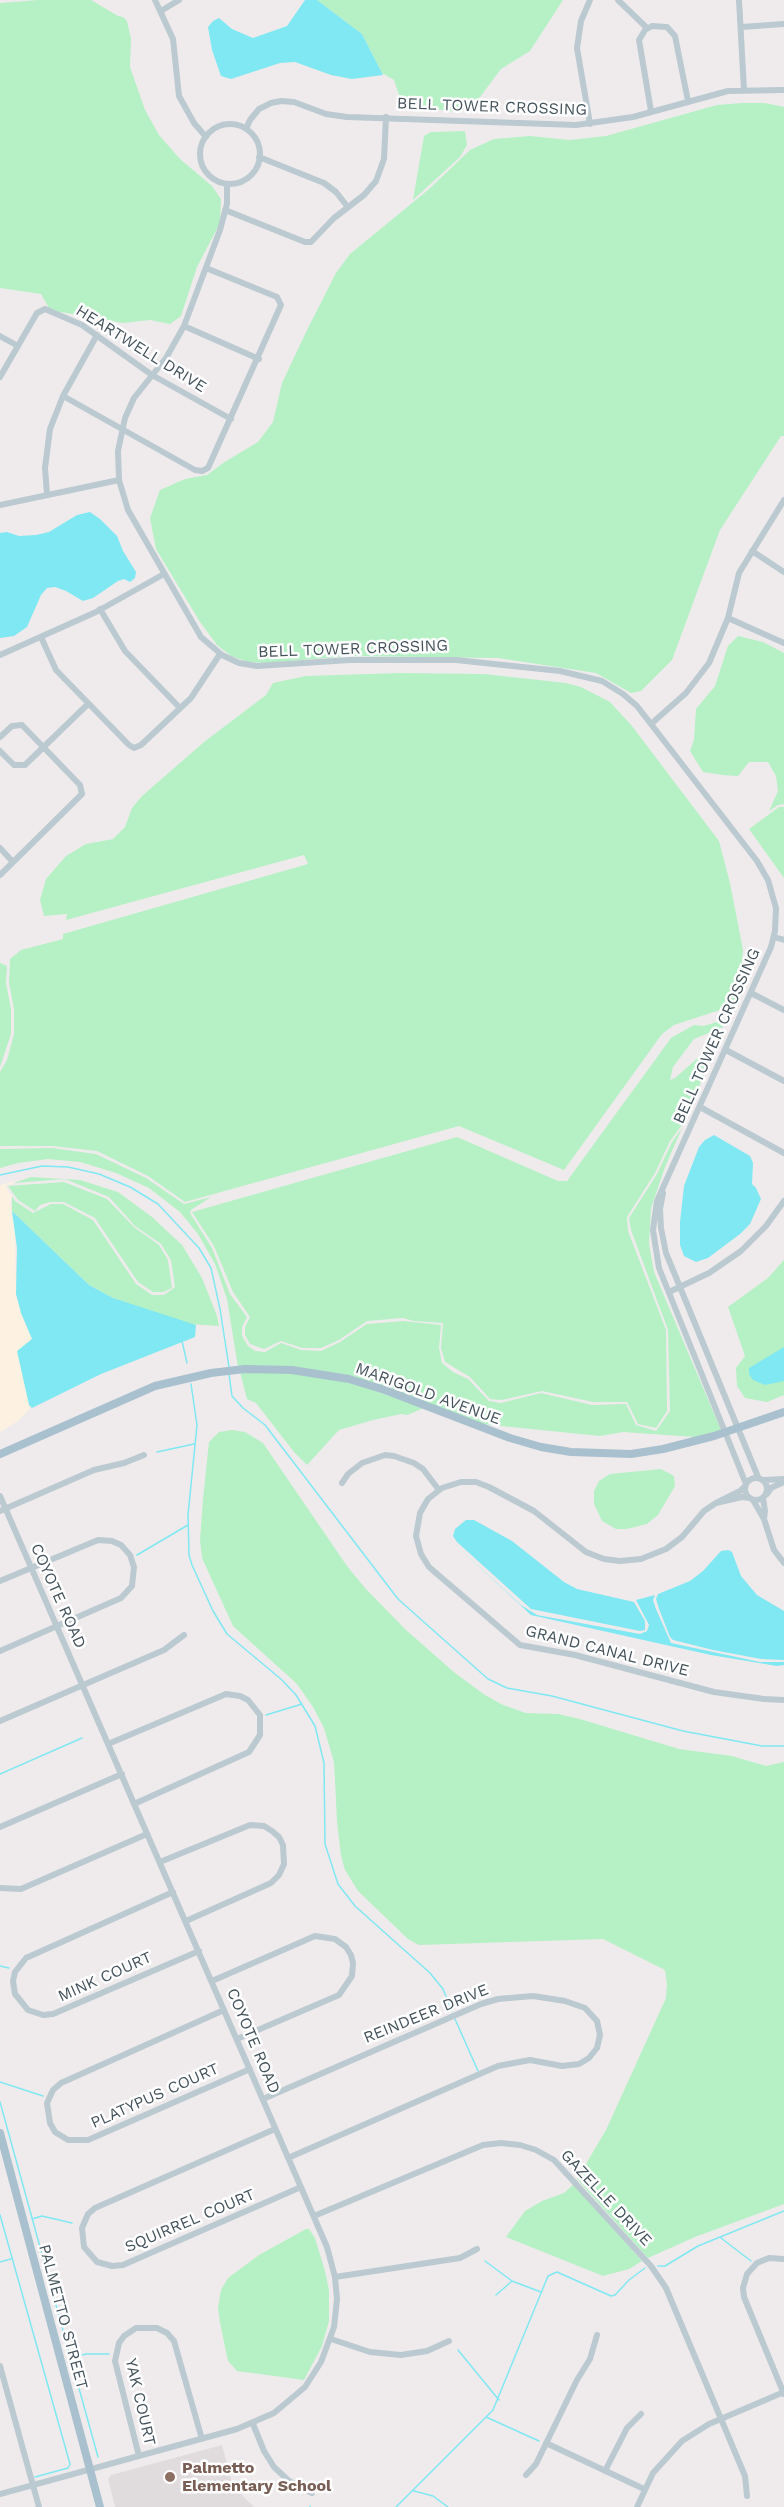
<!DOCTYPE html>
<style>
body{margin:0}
canvas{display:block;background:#efebec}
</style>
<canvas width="784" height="2507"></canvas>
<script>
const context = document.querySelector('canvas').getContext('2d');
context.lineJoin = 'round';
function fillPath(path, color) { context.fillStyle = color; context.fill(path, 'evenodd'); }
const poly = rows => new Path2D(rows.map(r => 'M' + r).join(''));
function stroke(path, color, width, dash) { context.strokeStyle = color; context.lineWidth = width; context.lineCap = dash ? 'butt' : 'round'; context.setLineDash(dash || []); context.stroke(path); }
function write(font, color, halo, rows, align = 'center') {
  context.font = font + ' "Work Sans",sans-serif'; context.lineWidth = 5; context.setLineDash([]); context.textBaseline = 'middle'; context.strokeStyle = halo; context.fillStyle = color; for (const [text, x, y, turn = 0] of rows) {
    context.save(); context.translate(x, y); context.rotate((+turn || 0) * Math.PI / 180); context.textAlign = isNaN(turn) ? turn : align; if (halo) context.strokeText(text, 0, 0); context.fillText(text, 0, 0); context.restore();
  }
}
fillPath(poly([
 [15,1181,14,1183,5,1186,12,1196,10,1203,15,1229,16,1294,21,1313,32,1339,18,1351,31,1407,18,1421,0,1432,0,1185]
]), '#fdf2e2');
fillPath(poly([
 [222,2445,233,2486,254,2507,115,2507,108,2479,111,2475]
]), '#e0dcde');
fillPath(poly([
 [38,0,91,0,118,16,123,17,127,21,131,39,130,67,145,110,159,135,180,159,212,186,221,199,220,223,197,267,181,316,170,324,150,320,123,323,55,311,49,308,41,294,0,288,0,3],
 [317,0,563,0,530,51,501,69,477,101,456,112,402,104,394,80,382,73,362,34],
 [742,103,765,103,784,107,784,436,781,436,720,530,672,660,641,691,631,693,596,673,498,658,348,656,265,663,248,662,231,656,217,645,200,622,156,549,150,518,160,490,185,479,207,475,223,463,258,442,273,422,282,383,307,330,336,273,350,254,428,190,470,150,494,139,530,136,570,140,606,136,717,105],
 [465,131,467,145,460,157,413,200,424,136,431,132],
 [738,636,763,642,784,653,784,804,778,805,769,811,778,791,776,776,768,762,749,762,738,776,722,775,703,772,690,751,694,740,696,709,715,686,728,646],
 [399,673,484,674,566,683,581,687,610,702,632,726,719,841,730,883,743,950,738,1004,674,1025,662,1034,564,1170,459,1126,185,1202,148,1176,97,1151,53,1146,0,1146,0,1072,7,1060,14,1034,14,1009,9,983,10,959,21,950,63,939,63,934,308,864,304,855,66,920,67,914,44,916,40,900,46,879,66,856,86,844,113,839,125,827,132,808,142,796,204,742,266,695,273,683,306,676],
 [779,807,784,807,784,878,749,829],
 [0,963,7,966,6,983,11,1009,11,1034,0,1067],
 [723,1020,723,1027,694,1039,673,1067,670,1080,675,1078,715,1043,711,1059,682,1125,670,1141,655,1173,627,1217,628,1231,666,1330,667,1411,656,1428,638,1424,627,1402,593,1402,542,1391,502,1400,490,1399,470,1377,445,1362,441,1348,443,1323,414,1321,403,1318,367,1321,339,1340,321,1348,302,1348,281,1341,264,1349,250,1344,245,1335,245,1327,250,1317,233,1292,214,1246,192,1212,457,1137,558,1181,567,1181,671,1038,694,1025,704,1026],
 [682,1128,665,1167,651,1208,649,1244,654,1272,721,1430,695,1437,623,1432,600,1436,482,1424,338,1374,292,1367,238,1367,227,1299,215,1264,198,1234,180,1212,149,1188,116,1173,80,1162,48,1159,18,1163,0,1168,0,1149,52,1148,96,1154,146,1178,184,1204,211,1197,191,1210,190,1213,212,1248,230,1294,247,1317,242,1327,242,1336,248,1346,255,1351,265,1352,281,1343,301,1350,321,1351,340,1342,367,1324,403,1321,441,1325,439,1348,442,1363,453,1372,468,1379,489,1401,501,1403,541,1393,592,1405,626,1404,636,1425,656,1431,670,1411,668,1330,631,1230,629,1218,657,1174,672,1142],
 [31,1177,80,1180,118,1192,152,1217,182,1245,202,1278,217,1316,219,1326,188,1324,113,1298,89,1285,12,1211,12,1196,15,1201,33,1213,51,1204,63,1204,93,1220,136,1284,152,1295,164,1295,175,1287,171,1260,161,1244,135,1226,109,1197,65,1179,14,1183],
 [64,1182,107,1199,134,1227,159,1245,168,1260,172,1288,163,1292,153,1292,138,1282,95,1218,64,1202,50,1202,40,1205,35,1211,18,1200,8,1186],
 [784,1260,784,1395,767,1402,745,1398,737,1386,736,1368,745,1356,728,1307,768,1278],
 [240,1372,268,1372,314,1375,357,1384,424,1408,407,1415,401,1414,373,1420,339,1430,307,1465,294,1452,256,1403,247,1399],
 [232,1430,245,1432,263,1443,347,1566,365,1588,406,1630,455,1673,485,1695,503,1705,526,1713,558,1714,580,1719,679,1749,732,1756,766,1766,784,1762,784,2204,695,2237,648,2258,577,2179,606,2130,666,1998,667,1985,665,1970,603,1939,419,1945,408,1939,358,1891,345,1870,341,1856,337,1821,334,1762,324,1728,313,1707,297,1684,233,1626,202,1558,200,1540,203,1499,209,1442,219,1432],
 [661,1469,674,1476,675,1486,658,1515,647,1524,627,1529,616,1529,602,1521,594,1504,594,1491,599,1481,610,1474],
 [574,2184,642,2261,629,2269,603,2276,506,2237,525,2211,542,2201,564,2193],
 [306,2229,309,2229,315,2238,325,2271,329,2290,329,2321,322,2346,304,2380,237,2371,228,2361,220,2323,218,2308,221,2290,228,2278,259,2255]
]), '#b5f1c5');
fillPath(poly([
 [305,0,317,0,362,34,383,75,352,79,331,75,295,62,280,63,231,79,221,76,212,50,208,27,213,21,219,18,232,29,253,38,287,26],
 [90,512,100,519,117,536,123,551,136,572,135,578,130,582,124,579,118,581,93,598,83,601,66,591,55,587,47,588,41,595,27,627,14,636,0,638,0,533,7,532,19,536,36,535,49,532,77,515],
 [714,1135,750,1156,753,1163,752,1184,756,1188,761,1199,750,1224,740,1234,708,1258,696,1262,684,1256,680,1245,680,1222,684,1186,699,1147,705,1140],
 [12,1211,89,1285,113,1298,196,1325,195,1337,101,1374,32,1408,29,1405,17,1351,32,1339,21,1313,16,1294,17,1248],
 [784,1347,784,1381,765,1385,753,1380,749,1374,749,1368],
 [466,1520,474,1520,512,1541,564,1582,577,1589,634,1602,645,1621,645,1630,640,1631,531,1609,457,1542,453,1536,455,1529],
 [459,1548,521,1605,537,1615,640,1634,647,1631,649,1625,636,1600,655,1595,653,1600,656,1609,671,1643,760,1662,784,1662,784,1665,777,1666,711,1655,531,1615],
 [728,1550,732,1552,741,1576,757,1595,784,1611,784,1660,761,1659,713,1650,673,1640,670,1637,659,1609,656,1599,658,1594,690,1581,703,1571,721,1551]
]), '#7fe8f2');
stroke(poly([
 [0,1175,42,1166,68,1167,99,1174,130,1187,158,1204,199,1248,211,1268,220,1309,229,1367],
 [182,1341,187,1363],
 [229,1374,232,1396,243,1408,265,1425,398,1599,488,1679,507,1688,552,1696,683,1731,762,1746,784,1746],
 [191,1384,197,1425,188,1515,189,1555,192,1565,213,1611,227,1634,282,1680,296,1695,315,1726,324,1763,325,1844,338,1884,355,1906,430,1973,443,1989,452,2011],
 [157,1452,194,1444],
 [137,1555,188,1525],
 [266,1715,302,1704],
 [0,1774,82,1738],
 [0,1966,9,1968],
 [455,2019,478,2071],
 [0,2082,43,2096],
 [0,2102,98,2457],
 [0,2215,70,2464,68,2468,35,2477],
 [32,2219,42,2216,72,2223],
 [721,2238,751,2261],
 [485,2261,512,2281,541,2292],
 [0,2262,11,2259],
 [658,2266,665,2266,698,2246,784,2211],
 [496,2295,511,2282],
 [458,2350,499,2400],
 [71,2361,74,2357,86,2354,109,2354],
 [486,2417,539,2441],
 [414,2491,433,2496,448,2507],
 [310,2506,310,2507],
 [396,2507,493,2410,548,2276,557,2272,611,2296,615,2295,629,2280,645,2268]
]), '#7fe8f2', 1.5);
stroke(poly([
 [155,0,173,39,179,96,194,123,206,137],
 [590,0,581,21,577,48,590,124],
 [618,0,647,28],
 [739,0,744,90],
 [161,11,179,0],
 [741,27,784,24],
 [651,111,639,40,645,30,652,26,667,27,675,36,688,101],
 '200 154a30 30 0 1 1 60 0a30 30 0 1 1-60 0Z',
 [246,129,250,120,259,109,271,103,281,101,294,102,326,114,347,117,576,125,633,117,728,91,784,90],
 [259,157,324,183,336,192,347,206],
 [227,184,227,204,220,230,184,326,166,358,134,398,125,418,118,451,119,480,128,510,201,637,222,655,239,663,257,666,350,660,456,660,560,671,602,681,623,694,637,706,757,861,768,880,776,908,775,931,771,947,657,1201,653,1230,659,1268,746,1484],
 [225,210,305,242,311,242,334,218,364,195,376,181,384,159,386,117],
 [184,326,259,359],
 [0,336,18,346],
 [0,377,37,313,45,309,82,325,152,375,231,419],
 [63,396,195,470,202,471,208,468,281,305,277,297,206,268],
 [47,494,45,468,50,429,63,396,97,335],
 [0,505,119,480],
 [752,551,784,572],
 [100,609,125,651,180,708],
 [728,618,784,643],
 [41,637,56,670,129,745,134,748,141,745,191,698,220,654],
 [0,655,96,612,164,574],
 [651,724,686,693,709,663,728,618,739,573,784,500],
 [0,737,12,726,22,725,80,785,82,794,0,875],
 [0,751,14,765,25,765,88,704],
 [0,848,13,862],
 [774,937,784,940],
 [751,993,784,1010],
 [726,1050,784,1081],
 [700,1107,784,1153],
 [663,1193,660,1209,661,1228,666,1253,758,1477],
 [669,1292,709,1273,741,1251,766,1226,784,1201],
 '745 1489a11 11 0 1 1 22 0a11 11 0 1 1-22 0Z',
 [764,1480,784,1479],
 [342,1483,348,1474,362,1463,385,1455,394,1456,414,1463,423,1469,439,1490],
 [745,1486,740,1491,716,1503,742,1497,750,1498],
 [767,1494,771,1488,784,1482],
 [0,1496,327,2247,335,2277,337,2299,334,2327,321,2362,305,2387,274,2413,237,2429,0,2494],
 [763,1498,765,1511,764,1519],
 [753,1500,764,1519,774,1550,784,1563],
 [716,1503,704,1511,682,1537,666,1549,641,1559,620,1561,604,1559,586,1552,534,1511,489,1487,476,1482,461,1482,442,1488,428,1499,420,1513,416,1536,421,1554,429,1567,520,1645,575,1655,714,1692,764,1699,784,1700],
 [0,1511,94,1470,124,1463,144,1455],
 [0,1581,98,1540,112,1541,121,1545,130,1555,134,1567,132,1586,121,1598,0,1651],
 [0,1721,164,1650,184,1635],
 [108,1744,226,1694,240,1696,248,1700,260,1715,260,1735,249,1752,134,1804],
 [0,1827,122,1774],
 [160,1862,250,1825,264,1826,272,1831,279,1837,283,1845,284,1864,279,1875,271,1883,186,1921],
 [0,1888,21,1889,147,1834],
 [173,1892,26,1958,15,1972,13,1981,15,1994,28,2010,43,2015,53,2014,199,1951],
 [212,1981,315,1936,335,1939,346,1947,351,1955,353,1963,352,1976,339,1995,237,2039],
 [224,2010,61,2083,53,2090,47,2103,50,2123,55,2132,68,2140,88,2140,250,2069],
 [263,2099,481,2004,498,1999,533,1996,565,2001,585,2008,597,2021,600,2035,597,2048,589,2058,579,2064,562,2066,530,2060,498,2066,288,2158],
 [275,2129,95,2208,88,2214,82,2228,84,2247,97,2262,112,2266,123,2265,301,2187],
 [314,2216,483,2145,501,2143,520,2145,536,2150,554,2160,651,2266,666,2288,745,2476,747,2496],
 [784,2259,769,2258,757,2263,747,2274,743,2288,744,2297,784,2394],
 [335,2277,460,2258,477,2249],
 [331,2339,370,2352,401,2355,427,2351,449,2341],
 [0,2366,39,2507],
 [253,2424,264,2451,274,2467,289,2481,312,2493],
 [546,2443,644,2489],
 [139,2456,115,2361,119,2343,124,2336,136,2328,157,2328,167,2333,174,2341,202,2439],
 [605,2471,627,2428,641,2414],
 [526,2475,536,2464,577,2380,590,2359,597,2335],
 [637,2507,653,2473,682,2441,709,2424,784,2392]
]), '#bbc9d0', 6);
stroke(poly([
 [0,1454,155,1386,211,1373,245,1369,292,1370,349,1379,385,1390,510,1438,541,1447,571,1452,631,1454,663,1449,714,1436,784,1412],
 [0,2133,100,2507]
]), '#a9c0ce', 8);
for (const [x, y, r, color] of [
 [170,2477,6,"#8d6e63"]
]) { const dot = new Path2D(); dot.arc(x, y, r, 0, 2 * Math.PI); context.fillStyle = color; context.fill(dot); stroke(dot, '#fff', 2); }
write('16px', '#43525a', '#fff', [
 ["BELL TOWER CROSSING",492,107,2],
 ["HEARTWELL DRIVE",141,349,32],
 ["BELL TOWER CROSSING",353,649,-2],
 ["BELL TOWER CROSSING",717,1036,-66],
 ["MARIGOLD AVENUE",428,1394,20],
 ["COYOTE ROAD",58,1596,66],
 ["GRAND CANAL DRIVE",607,1651,14],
 ["MINK COURT",105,1977,-24],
 ["REINDEER DRIVE",426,2014,-22],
 ["COYOTE ROAD",253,2041,67],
 ["PLATYPUS COURT",155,2096,-24],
 ["GAZELLE DRIVE",606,2198,47],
 ["SQUIRREL COURT",190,2221,-23],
 ["PALMETTO STREET",63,2317,75],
 ["YAK COURT",140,2402,77]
]);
write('bold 16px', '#785e54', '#fff', [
 ["Palmetto",182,2468],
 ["Elementary School",182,2486]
], 'left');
</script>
